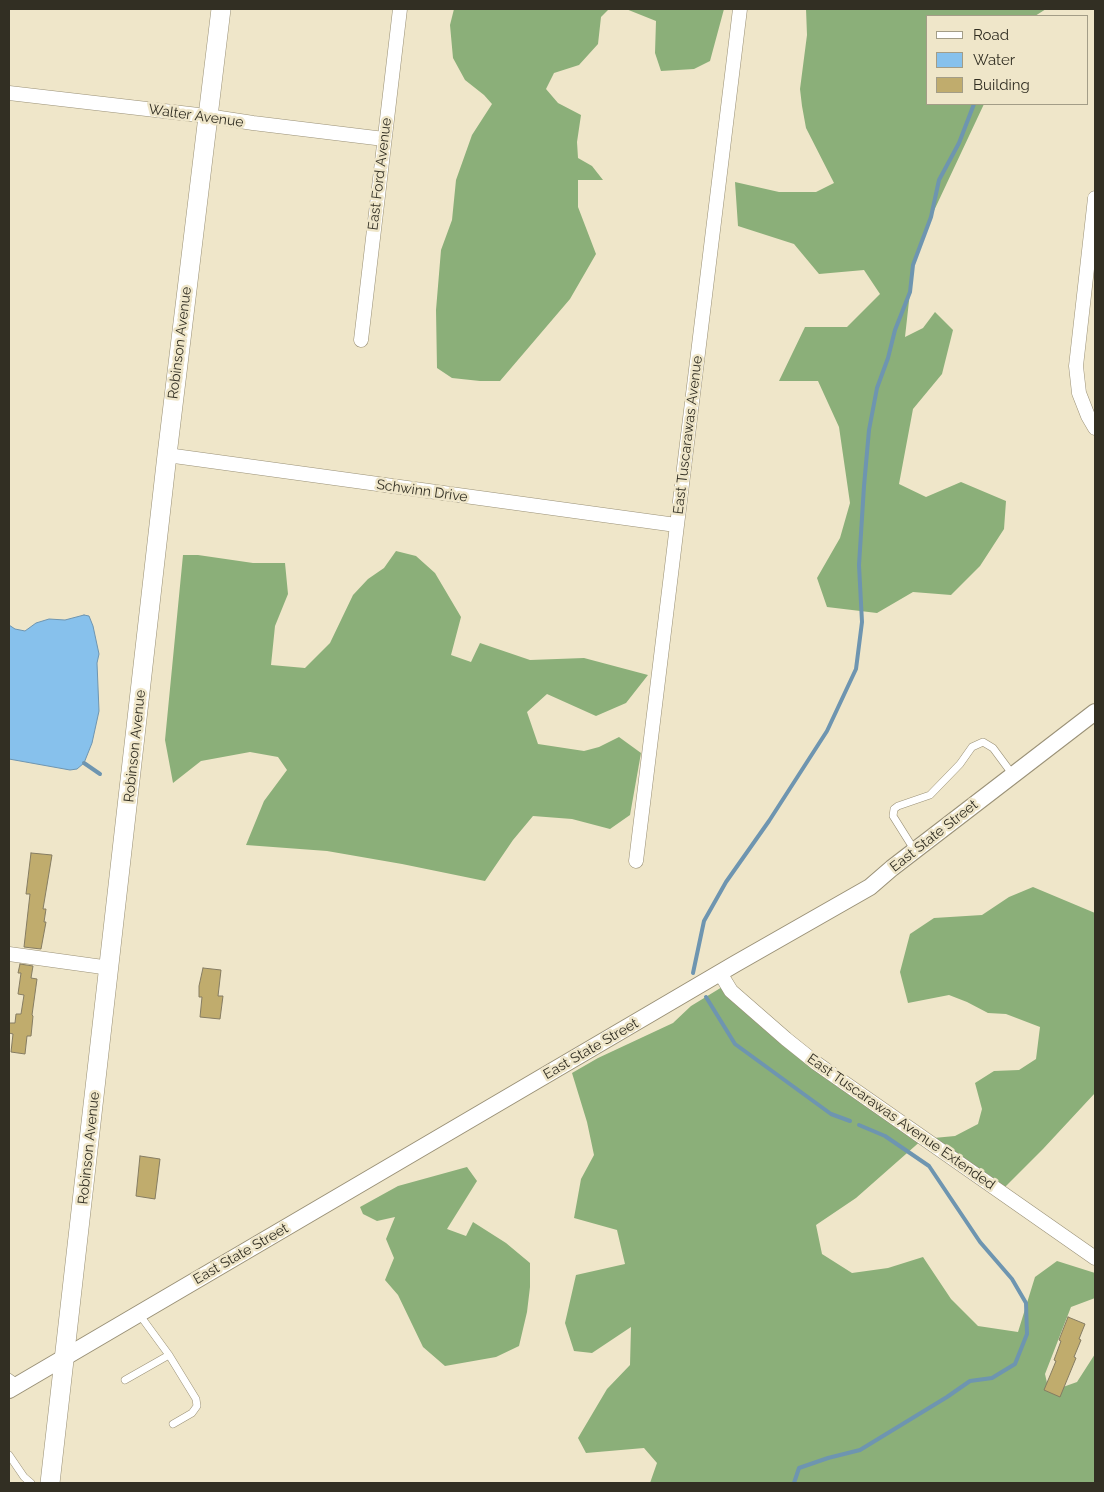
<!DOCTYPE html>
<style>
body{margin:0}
#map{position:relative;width:1104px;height:1492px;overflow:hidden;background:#efe6c9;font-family:Raleway,sans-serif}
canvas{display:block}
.frame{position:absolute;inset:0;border:10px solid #322f23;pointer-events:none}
.legend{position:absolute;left:926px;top:15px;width:162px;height:90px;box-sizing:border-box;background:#efe6c9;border:1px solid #a39d87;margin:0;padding:6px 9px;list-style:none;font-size:15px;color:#322f23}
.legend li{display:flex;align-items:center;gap:10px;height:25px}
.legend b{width:25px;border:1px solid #a39d87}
</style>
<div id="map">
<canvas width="1104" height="1492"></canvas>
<div class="frame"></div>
<ul class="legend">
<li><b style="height:6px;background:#fff"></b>Road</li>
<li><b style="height:14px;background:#87c1ec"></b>Water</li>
<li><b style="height:14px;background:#c0ac6d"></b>Building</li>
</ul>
</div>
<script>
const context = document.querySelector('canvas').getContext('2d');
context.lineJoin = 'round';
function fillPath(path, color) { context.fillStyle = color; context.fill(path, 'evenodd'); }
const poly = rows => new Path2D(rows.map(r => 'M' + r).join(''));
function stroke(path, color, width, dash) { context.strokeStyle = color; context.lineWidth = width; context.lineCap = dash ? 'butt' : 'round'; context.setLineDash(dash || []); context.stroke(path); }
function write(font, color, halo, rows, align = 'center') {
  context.font = font + ' Raleway,sans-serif'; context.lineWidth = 5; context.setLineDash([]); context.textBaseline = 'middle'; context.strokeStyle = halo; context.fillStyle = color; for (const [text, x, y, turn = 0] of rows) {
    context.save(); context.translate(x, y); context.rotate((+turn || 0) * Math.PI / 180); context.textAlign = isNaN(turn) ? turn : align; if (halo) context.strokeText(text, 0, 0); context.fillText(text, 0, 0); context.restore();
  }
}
fillPath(poly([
 [454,9,609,9,601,17,598,44,579,65,554,73,546,89,558,103,581,115,577,142,578,158,592,166,603,180,578,180,578,207,596,254,570,299,500,381,480,381,452,378,437,368,436,310,441,250,452,220,456,180,472,135,492,104,484,95,465,80,453,58,450,25],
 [626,9,724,9,710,61,694,69,661,71,655,53,656,21],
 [806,9,1046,9,1035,16,928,16,928,104,984,104,931,217,913,265,905,337,923,328,935,312,953,330,942,374,913,409,899,484,926,497,961,482,1006,501,1004,529,980,566,951,595,913,592,877,613,827,607,817,578,840,538,850,503,839,427,818,381,779,381,805,327,847,327,880,294,864,270,819,274,794,244,738,226,735,182,779,192,816,192,834,183,806,128,802,106,800,89,807,35],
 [396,551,416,556,435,573,461,617,451,655,471,662,480,643,530,660,584,658,648,675,626,703,596,716,547,694,527,712,538,744,584,751,599,747,619,737,641,753,630,815,610,829,572,819,533,816,513,840,485,881,402,864,327,851,246,845,264,801,287,770,278,757,250,752,201,761,173,783,165,740,183,555,198,555,253,563,285,563,288,594,275,626,271,665,305,668,330,643,353,595,368,579,384,568],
 [1033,887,1095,913,1095,1093,1043,1149,1000,1192,923,1139,856,1198,816,1225,822,1254,852,1273,888,1268,923,1257,951,1299,978,1326,1018,1332,1035,1277,1057,1261,1095,1273,1095,1298,1071,1307,1045,1374,1049,1392,1077,1382,1095,1354,1095,1483,650,1483,657,1463,644,1448,586,1453,578,1438,607,1389,630,1365,631,1327,592,1353,574,1351,565,1323,576,1275,625,1264,617,1230,574,1218,581,1179,594,1155,587,1122,572,1073,598,1058,673,1023,691,1006,727,984,923,1139,955,1136,978,1124,982,1109,975,1083,994,1071,1019,1070,1036,1059,1040,1027,1006,1014,988,1013,967,1002,949,995,908,1003,900,972,910,934,934,918,982,915,1009,897],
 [467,1167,477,1181,447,1229,466,1236,473,1222,506,1243,530,1263,530,1287,527,1312,519,1346,496,1357,445,1366,423,1347,398,1295,385,1280,394,1258,386,1239,395,1217,377,1221,363,1214,360,1207,398,1186]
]), '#8baf79');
const water = poly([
 [84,615,89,616,93,626,99,654,97,663,99,711,92,743,84,763,77,769,70,770,9,759,9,625,15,629,25,631,36,623,49,619,65,620,84,615]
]);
fillPath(water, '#87c1ec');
stroke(water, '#6e95b0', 1);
stroke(poly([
 [84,763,100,774],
 [693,973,704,921,726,882,769,821,827,731,856,669,862,622,859,565,864,486,869,430,877,388,888,358,895,330,910,292,913,265,931,217,939,180,959,143,974,104],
 [706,997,735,1044,831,1114,850,1121],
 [794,1483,799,1468,828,1458,860,1450,947,1397,970,1381,992,1378,1015,1364,1027,1334,1026,1303,1012,1279,980,1242,929,1166,885,1136,859,1125]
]), '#6e95b0', 4);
const building = poly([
 [31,853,52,855,43,909,46,909,44,922,46,922,41,949,24,947,30,894,26,894,31,853],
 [20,964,33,966,31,978,37,979,32,1015,33,1016,31,1036,27,1036,25,1054,11,1052,13,1034,9,1033,9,1023,15,1023,16,1014,21,1014,24,995,18,994,21,973,18,973,20,964],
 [203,968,221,970,218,996,223,996,220,1019,200,1017,202,997,199,997,199,986,203,968],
 [140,1156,160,1159,155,1199,136,1196,140,1156],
 [1068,1317,1085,1324,1079,1339,1081,1340,1074,1357,1076,1358,1060,1397,1044,1390,1056,1361,1054,1360,1061,1341,1059,1340,1068,1317]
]);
fillPath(building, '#c0ac6d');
stroke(building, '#857c62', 1);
const service = poly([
 [915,851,893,816,894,809,898,806,930,795,960,764,972,747,983,742,993,748,1013,775],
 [139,1314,169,1355,196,1399,197,1406,192,1413,173,1424],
 [9,1377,19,1384],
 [125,1380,169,1355],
 [9,1455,24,1477,31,1483]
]);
const minor = poly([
 [9,93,207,116,253,123,384,139],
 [1095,198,1076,366,1079,393,1088,416,1095,428],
 [361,340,400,9],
 [167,455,676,525],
 [636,861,740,9],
 [9,954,110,968],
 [720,973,731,991,786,1039,816,1063,1095,1258]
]);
const tertiary = poly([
 [9,1390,735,964,870,887,892,868,1095,712]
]);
const secondary = poly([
 [50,1483,167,455,221,9]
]);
stroke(service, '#9a9177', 8);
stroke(minor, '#9a9177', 15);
stroke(tertiary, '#9a9177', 18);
stroke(secondary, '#9a9177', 20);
stroke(service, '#fff', 7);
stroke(minor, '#fff', 14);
stroke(tertiary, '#fff', 16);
stroke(secondary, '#fff', 19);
write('14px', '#322f23', '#efe6c9', [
 ["Walter Avenue",196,116,8],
 ["East Ford Avenue",380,174,-83],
 ["Robinson Avenue",180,343,-83],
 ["East Tuscarawas Avenue",688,435,-83],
 ["Schwinn Drive",422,491,8],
 ["Robinson Avenue",135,746,-84],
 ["East State Street",934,836,-38],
 ["East State Street",591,1049,-30],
 ["East Tuscarawas Avenue Extended",901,1122,35],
 ["Robinson Avenue",89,1148,-84],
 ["East State Street",241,1254,-30]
]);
</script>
